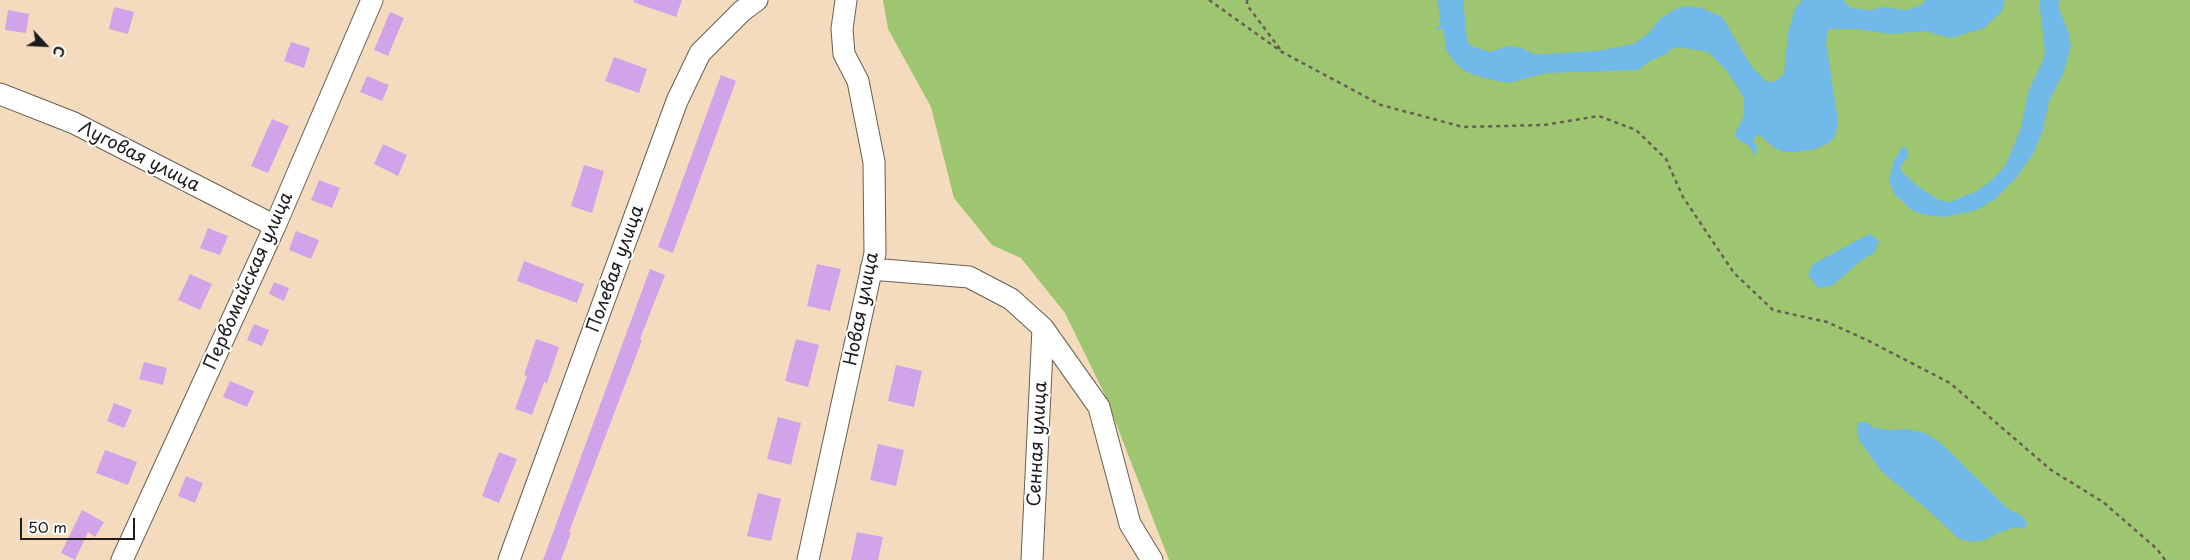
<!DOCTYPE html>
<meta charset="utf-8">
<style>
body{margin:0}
#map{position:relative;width:2190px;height:560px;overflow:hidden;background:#f4dbbe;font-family:"Playpen Sans",sans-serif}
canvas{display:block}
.north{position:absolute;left:20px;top:20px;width:50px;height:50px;-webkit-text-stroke:4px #fff;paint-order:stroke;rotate:115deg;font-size:14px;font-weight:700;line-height:20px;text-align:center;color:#1c1c1c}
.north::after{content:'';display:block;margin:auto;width:18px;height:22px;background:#1c1c1c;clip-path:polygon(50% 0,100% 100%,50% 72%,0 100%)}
.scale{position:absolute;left:20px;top:518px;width:115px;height:22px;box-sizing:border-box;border:2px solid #1c1c1c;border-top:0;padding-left:6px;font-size:15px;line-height:18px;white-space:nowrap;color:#1c1c1c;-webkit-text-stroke:4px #fff;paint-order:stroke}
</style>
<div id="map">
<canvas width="2190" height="560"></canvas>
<div class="north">С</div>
<div class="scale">50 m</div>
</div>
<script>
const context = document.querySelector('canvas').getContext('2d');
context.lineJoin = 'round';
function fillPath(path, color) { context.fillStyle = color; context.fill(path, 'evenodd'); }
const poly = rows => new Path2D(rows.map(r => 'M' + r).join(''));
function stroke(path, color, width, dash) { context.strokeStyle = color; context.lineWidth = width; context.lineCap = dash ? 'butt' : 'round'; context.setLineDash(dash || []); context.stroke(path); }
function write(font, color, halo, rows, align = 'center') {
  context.font = font + ' "Playpen Sans",sans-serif'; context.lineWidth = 4.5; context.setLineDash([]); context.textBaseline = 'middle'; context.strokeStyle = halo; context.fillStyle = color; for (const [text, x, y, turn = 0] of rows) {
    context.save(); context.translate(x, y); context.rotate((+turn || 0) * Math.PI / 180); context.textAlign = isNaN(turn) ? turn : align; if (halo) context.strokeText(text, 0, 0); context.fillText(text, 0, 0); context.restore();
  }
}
fillPath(poly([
 [883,0,2190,0,2190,560,1169,560,1105,395,1065,313,1021,258,992,245,954,198,931,107,888,29]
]), '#9ec570');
fillPath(poly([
 [1437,0,1463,0,1467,40,1471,46,1490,52,1508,46,1522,48,1534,54,1545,54,1597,51,1633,44,1648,34,1660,19,1675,9,1688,6,1702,8,1722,17,1752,67,1767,82,1776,81,1784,74,1788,33,1795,9,1802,0,1843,0,1851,8,1870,10,1884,7,1906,10,1920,6,1926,0,2005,0,2002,11,1984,28,1951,38,1925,31,1891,34,1857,29,1831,29,1828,31,1826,43,1837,114,1837,128,1834,138,1829,143,1815,149,1796,152,1784,152,1773,147,1760,135,1756,135,1753,142,1757,146,1756,155,1753,156,1753,152,1748,145,1737,139,1735,134,1744,115,1744,98,1727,71,1708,52,1680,47,1671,49,1666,54,1650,61,1638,70,1546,73,1509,83,1498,81,1473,75,1462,69,1454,61,1446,50,1444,33,1442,29,1435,29,1439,26,1440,16],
 [2039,0,2060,0,2058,6,2069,34,2071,46,2063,74,2049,101,2043,130,2033,154,2016,178,1995,199,1977,210,1944,217,1925,215,1913,211,1895,195,1889,181,1894,160,1903,146,1907,149,1908,156,1900,167,1902,172,1919,187,1939,200,1950,202,1977,191,1992,180,2005,166,2021,128,2028,92,2043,60,2045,52],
 [1869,234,1879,240,1874,253,1863,259,1833,285,1818,288,1808,275,1813,264],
 [1859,422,1866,422,1874,428,1890,430,1906,429,1925,433,1942,444,2007,508,2021,515,2027,522,2024,529,2015,527,1998,533,1985,540,1973,542,1959,539,1927,509,1881,471,1859,440,1857,427]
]), '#71b9e9');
fillPath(poly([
 [634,0,682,0,676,17,633,2],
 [114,7,134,12,128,34,109,29],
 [8,10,29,14,26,33,5,30],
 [390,12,404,18,388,56,374,50],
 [291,42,310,48,304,68,284,61],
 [614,57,647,69,639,93,605,81],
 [721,75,736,81,673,253,658,247],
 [367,76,389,85,382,101,360,92],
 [272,119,289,126,268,173,251,166],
 [383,144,407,155,398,176,374,164],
 [584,165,604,171,592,213,571,206],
 [319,180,340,188,332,208,311,200],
 [208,228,228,236,220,255,200,248],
 [296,231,319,240,311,259,289,250],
 [524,261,584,284,577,303,517,281],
 [817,264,841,269,830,311,807,306],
 [650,269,665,275,640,339,642,340,569,532,571,533,561,560,543,560],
 [190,274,212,284,200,310,178,300],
 [274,282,289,288,284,301,269,294],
 [254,324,269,330,262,346,247,340],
 [536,339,559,347,547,383,544,382,532,415,515,409,527,376,524,375],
 [796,339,819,345,808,387,785,381],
 [144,362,167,368,163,385,139,379],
 [896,365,922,371,914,407,888,401],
 [230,381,254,391,247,407,223,397],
 [114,403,132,410,124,428,107,421],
 [778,417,801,423,791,465,767,459],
 [878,444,904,450,896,486,870,480],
 [105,450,137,462,128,485,96,473],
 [499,452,517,459,499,503,482,496],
 [186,476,203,483,195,503,178,496],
 [758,493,781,499,771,541,747,536],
 [82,510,104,522,95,537,88,532,75,560,61,553],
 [857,532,883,537,878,560,851,560]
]), '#d1a4e9');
const minor = poly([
 [0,94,74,123,275,226],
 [871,269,969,277,1011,299,1043,328,1099,407,1130,524,1152,560],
 [122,560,275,226,372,0],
 [509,560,677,101,700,53,742,11,757,0],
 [808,560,875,253,874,162,858,81,844,54,842,29,846,0],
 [1032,560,1043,328]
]);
stroke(minor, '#685f55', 23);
stroke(poly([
 [1209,0,1282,52,1381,105,1463,127,1544,125,1599,116,1636,130,1666,159,1683,197,1734,273,1773,310,1827,322,1867,340,1950,383,2051,470,2103,502,2157,549,2165,560],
 [1247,0,1247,5,1280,49]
]), '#685f55', 2.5, [4, 4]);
stroke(minor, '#fff', 21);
write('18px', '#1c1c1c', '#fff', [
 ["Луговая улица",139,157,27],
 ["Полевая улица",616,269,-70],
 ["Первомайская улица",249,281,-66],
 ["Новая улица",862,309,-79],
 ["Сенная улица",1038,444,-87]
]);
</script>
